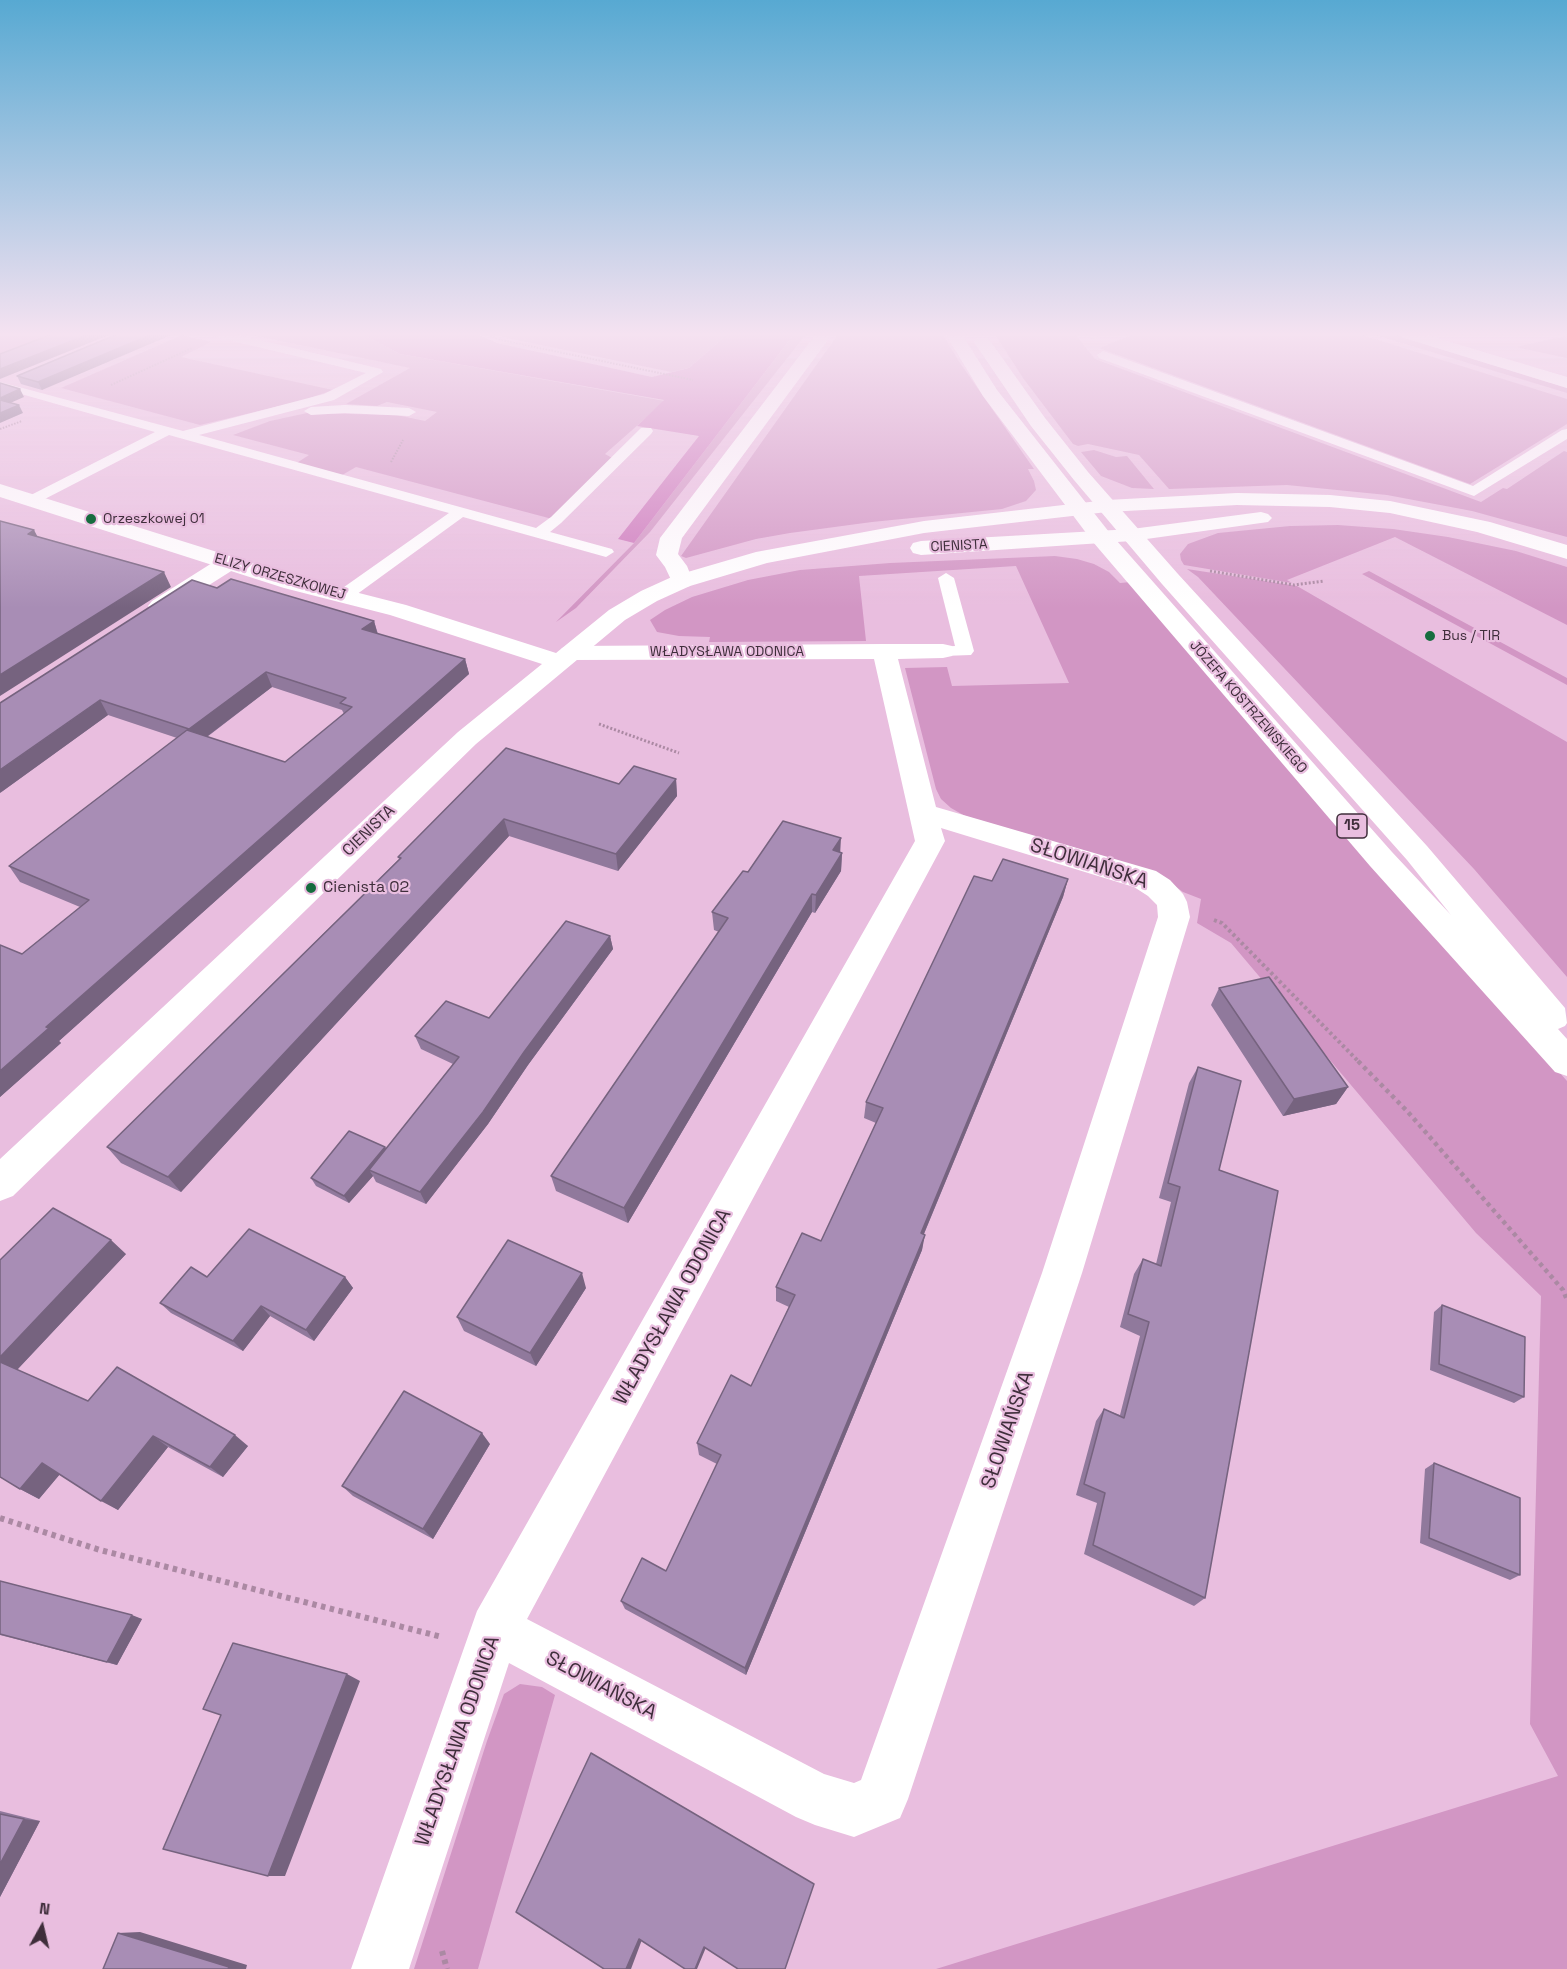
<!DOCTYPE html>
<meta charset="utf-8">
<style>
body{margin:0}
#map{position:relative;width:1567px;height:1969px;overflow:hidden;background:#e9bedf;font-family:"Space Grotesk",sans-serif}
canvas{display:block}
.north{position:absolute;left:12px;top:1897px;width:60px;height:60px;-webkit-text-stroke:4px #e9bedf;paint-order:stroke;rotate:8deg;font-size:16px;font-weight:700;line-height:24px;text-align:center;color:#3f2e3b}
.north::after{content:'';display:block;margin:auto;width:21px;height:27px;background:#3f2e3b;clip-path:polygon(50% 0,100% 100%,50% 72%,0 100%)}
</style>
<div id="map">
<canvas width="1567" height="1969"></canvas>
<div class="north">N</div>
</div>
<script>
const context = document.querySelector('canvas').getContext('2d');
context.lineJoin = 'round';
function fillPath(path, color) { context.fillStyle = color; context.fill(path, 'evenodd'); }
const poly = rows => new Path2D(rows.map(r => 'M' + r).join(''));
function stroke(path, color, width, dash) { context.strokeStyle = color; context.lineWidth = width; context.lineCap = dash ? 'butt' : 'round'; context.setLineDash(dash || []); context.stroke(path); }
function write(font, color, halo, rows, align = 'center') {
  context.font = font + ' "Space Grotesk",sans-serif'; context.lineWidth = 4.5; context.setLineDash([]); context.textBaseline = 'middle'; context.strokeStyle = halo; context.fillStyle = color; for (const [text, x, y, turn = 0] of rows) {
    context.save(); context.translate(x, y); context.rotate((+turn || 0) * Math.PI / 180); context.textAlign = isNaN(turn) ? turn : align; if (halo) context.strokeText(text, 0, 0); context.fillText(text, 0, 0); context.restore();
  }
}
fillPath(poly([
 [0,333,65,333,0,358],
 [243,333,360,333,400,354,665,401,605,454,616,460,556,520,356,467,337,478,292,466,309,455,233,435,270,421,307,413,397,415,425,421,437,412,387,402,377,406,346,404,410,368],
 [493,333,729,333,689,368,671,372,507,338],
 [795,333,807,333,650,532,576,608,556,622,634,543],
 [839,333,942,333,958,360,1034,469,1028,469,1034,481,1036,490,1026,501,1002,509,872,522,790,533,756,539,686,558,681,556],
 [994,333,1074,333,1095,359,1481,502,1503,488,1507,489,1564,451,1567,452,1567,537,1472,511,1387,495,1287,485,1169,489,1139,455,1088,444,1078,446,1073,444,1023,378],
 [1137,333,1356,333,1567,399,1567,424,1470,484,1099,348],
 [1369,333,1389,333,1567,388,1567,393],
 [182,335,211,342,181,357,333,390,301,401,200,425,61,388],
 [1567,336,1567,358,1515,347],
 [1094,450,1116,457,1127,456,1154,489,1132,488,1101,476,1081,452],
 [1338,525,1393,529,1448,537,1516,551,1567,567,1567,625,1395,537,1287,580,1292,583,1184,565,1181,560,1180,554,1188,544,1218,533,1290,526],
 [1055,556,1077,559,1094,564,1109,572,1120,583,1131,582,1567,1081,1567,1969,936,1969,1558,1776,1530,1724,1541,1296,1476,1233,1231,943,1197,923,1201,899,1183,892,1156,872,965,816,951,808,941,799,936,789,905,668,947,667,952,686,1069,683,1016,566,859,576,866,641,709,642,710,637,679,636,657,632,650,620,665,610,692,597,748,580,800,570,890,563],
 [1187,569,1297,586,1567,742,1567,977,1474,869,1198,577],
 [1369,571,1567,678,1567,685,1362,574],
 [520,1684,542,1687,555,1695,478,1969,414,1969,487,1741,504,1694]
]), '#d296c4');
fillPath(poly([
 [360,333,475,333,497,343,652,377,689,368,729,333,795,333,634,543,618,539,699,436,637,426,664,400,400,354]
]), '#ce7bbd');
stroke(poly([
 [485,333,501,340,693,380],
 [111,385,192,348],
 [0,429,22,421],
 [391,462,403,440]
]), '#ab89a3', 2, [1.5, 1.5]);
stroke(poly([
 [1210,571,1294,585,1324,581],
 [599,724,679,753]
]), '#ab89a3', 3, [2, 2]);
stroke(poly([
 [1214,920,1222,923,1360,1063]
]), '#ab89a3', 4, [3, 3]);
stroke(poly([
 [1358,1061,1408,1112,1563,1290,1567,1300]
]), '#ab89a3', 4.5, [4, 4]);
stroke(poly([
 [0,1518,100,1550,442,1637],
 [442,1951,447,1969]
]), '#ab89a3', 6, [4.5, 4.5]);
fillPath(poly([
 [210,333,230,333,381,369,383,372,334,400,199,435,536,528,551,517,641,428,651,428,653,431,651,434,561,523,550,532,612,549,614,552,606,557,463,517,349,600,337,600,335,596,337,592,449,513,169,435,37,503,27,503,25,500,27,497,155,432,0,388,0,382,183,431,324,394,366,373,212,336,210,333],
 [1091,333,1109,333,1095,339,1091,338,1091,333],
 [1103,351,1473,486,1562,430,1567,429,1567,439,1474,496,1099,358,1097,355,1103,351],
 [345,405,409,408,416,412,409,416,345,413,311,415,304,411,311,407,345,405],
 [946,573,954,578,974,651,971,655,943,656,937,655,934,651,937,647,955,646,938,578,946,573]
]), '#fff');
fillPath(poly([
 [817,333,833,333,682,538,678,554,687,566,693,581,690,586,682,588,674,586,665,567,656,555,660,538,817,333],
 [1396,333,1420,333,1567,377,1567,388,1398,336,1396,333],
 [228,556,236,558,239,563,236,568,168,611,160,613,152,611,148,606,152,601,220,558,228,556],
 [883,644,943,644,952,646,955,651,952,656,943,658,898,659,936,807,1156,871,1170,880,1183,894,1187,902,1190,917,1082,1273,908,1799,900,1818,854,1837,815,1825,796,1817,509,1663,409,1969,351,1969,477,1611,915,841,874,659,571,660,562,658,559,653,562,648,571,646,883,644],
 [941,828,1134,887,1148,896,1157,905,1158,917,1042,1273,861,1780,854,1783,824,1774,527,1619,945,841,941,828]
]), '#fff');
fillPath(poly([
 [0,484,300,578,406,605,556,653,609,610,641,591,674,576,756,552,924,521,1107,500,1237,493,1330,495,1390,501,1490,522,1567,545,1567,559,1477,532,1390,513,1330,507,1237,505,1107,512,924,533,767,563,690,586,657,601,625,620,476,744,13,1196,0,1201,0,1159,458,732,542,664,390,615,284,588,0,497,0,484],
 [1261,512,1268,514,1272,518,1268,522,1132,541,921,555,913,553,910,548,913,543,921,541,1132,529,1261,512]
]), '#fff');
fillPath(poly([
 [945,333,961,333,997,390,1109,532,1392,852,1451,915,1407,860,1162,584,1074,480,1031,426,974,342,976,338,988,338,1045,418,1088,472,1178,574,1427,846,1565,1008,1567,1023,1565,1026,1558,1029,1567,1039,1567,1076,1555,1072,1370,866,1093,542,983,396,945,333]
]), '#fff');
fillPath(poly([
 [120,333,42,390,21,384,17,376],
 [217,588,374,621,378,634,465,659,469,674,59,1041,61,1043,0,1097,0,945,22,954,80,907,20,882,9,866,177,738,108,715,0,793],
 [272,687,342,710,344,714,285,762,207,737],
 [506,748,619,784,676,779,677,796,618,871,509,836,181,1192,121,1163,107,1147,399,859,398,857],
 [840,853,842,853,841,871,815,913,812,912,628,1223,556,1191,551,1176,719,932,714,930,712,912,748,872],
 [1068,879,1063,897,924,1234,922,1250,746,1675,625,1609,621,1601,666,1571,717,1464,699,1455,697,1443,751,1386,789,1307,776,1301,776,1287,821,1241,876,1123,864,1118,866,1102,992,881],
 [610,936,613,949,528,1065,488,1124,426,1204,376,1182,373,1176,349,1203,316,1186,311,1178,385,1147,386,1149,453,1064,421,1049,415,1036,489,1018],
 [1219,988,1348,1087,1336,1104,1283,1116,1211,1005],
 [1198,1067,1219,1170,1205,1598,1194,1606,1084,1554,1097,1503,1076,1495,1096,1421,1104,1409,1120,1415,1140,1336,1120,1327,1134,1274,1143,1259,1156,1264,1171,1202,1159,1198,1189,1083],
 [126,1254,17,1370,88,1401,248,1446,223,1477,168,1447,118,1510,60,1474,39,1499,20,1489,0,1260],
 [207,1277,345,1277,353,1288,314,1341,270,1316,243,1351,171,1313,160,1303],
 [586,1288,536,1366,464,1331,457,1317],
 [1442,1305,1524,1397,1514,1403,1430,1370,1434,1312],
 [490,1444,433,1539,353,1496,342,1486],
 [1434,1463,1520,1575,1510,1580,1420,1543,1425,1469],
 [0,1581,142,1619,117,1665,0,1635],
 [0,1811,40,1821,0,1897]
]), '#90799c');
fillPath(poly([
 [92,333,114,333,0,379,0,369],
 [155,333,176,333,42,390,38,382],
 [20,389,24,397,1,407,0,398],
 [19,405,23,413,0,423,0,413],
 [34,530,42,545,28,534],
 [164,572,171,587,0,696,0,675],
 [374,621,378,636,362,629],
 [465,659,469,674,59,1041,61,1043,0,1097,0,1071,46,1027],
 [266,672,272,687,197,744,189,729],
 [100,700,108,715,0,793,0,770],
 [676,779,677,796,618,871,616,854],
 [504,819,509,836,181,1192,168,1177],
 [841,838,840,856,833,850],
 [842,853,841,871,815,913,816,895],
 [1068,879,1063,897,918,1248,921,1233],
 [812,894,812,912,628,1223,624,1208],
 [610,936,613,949,528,1065,488,1124,426,1204,420,1192],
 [1348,1087,1336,1104,1283,1116,1294,1099],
 [385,1147,390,1156,369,1170,373,1176,349,1203,344,1196],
 [925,1235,922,1250,746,1675,745,1668],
 [111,1240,126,1254,14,1373,0,1363,0,1357],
 [582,1273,586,1288,536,1366,530,1353],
 [345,1277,353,1288,314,1341,306,1330],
 [261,1306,270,1316,243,1351,233,1341],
 [482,1433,490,1444,433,1539,423,1529],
 [235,1435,248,1446,223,1477,210,1467],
 [153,1436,168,1447,118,1510,101,1501],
 [42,1463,60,1474,39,1499,20,1489],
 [132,1615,142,1619,117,1665,107,1662],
 [347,1674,360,1681,285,1876,268,1876],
 [24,1819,40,1821,0,1897,0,1864],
 [140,1932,247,1965,246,1969,228,1969,118,1933],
 [643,1937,631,1969,626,1969,639,1939],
 [707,1945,697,1969,695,1969,704,1947]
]), '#76637f');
const building = poly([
 [55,333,92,333,0,369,0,354,55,333],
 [120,333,155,333,38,382,17,376,120,333],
 [0,383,20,389,0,398,0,383],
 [0,400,19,405,0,413,0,400],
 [0,521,34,530,28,534,164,572,0,675,0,521],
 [231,579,374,621,362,629,465,659,46,1027,49,1028,0,1071,0,945,22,954,89,900,9,866,187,730,285,762,352,707,340,703,346,698,266,672,189,729,100,700,0,770,0,703,192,580,217,588,231,579],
 [506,748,619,784,634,766,676,779,616,854,504,819,168,1177,107,1147,401,858,398,857,506,748],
 [783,821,841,838,833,850,842,853,816,895,812,894,624,1208,551,1176,728,918,712,912,743,871,748,872,783,821],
 [1003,859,1068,879,921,1233,925,1235,745,1668,621,1601,642,1558,666,1571,721,1455,697,1443,731,1375,751,1386,795,1295,776,1287,802,1233,821,1241,883,1108,866,1102,974,876,992,881,1003,859],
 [566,921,610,936,524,1052,483,1112,420,1192,369,1170,459,1057,415,1036,446,1001,489,1018,566,921],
 [1269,977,1348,1087,1294,1099,1219,988,1269,977],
 [1198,1067,1241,1081,1219,1170,1278,1191,1205,1598,1093,1545,1105,1493,1084,1484,1104,1409,1124,1418,1149,1322,1128,1314,1143,1259,1161,1266,1180,1187,1168,1183,1198,1067],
 [349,1131,385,1147,344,1196,311,1178,349,1131],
 [53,1208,111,1240,0,1357,0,1260,53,1208],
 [249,1229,345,1277,306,1330,261,1306,233,1341,160,1303,191,1267,207,1277,249,1229],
 [508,1240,582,1273,530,1353,457,1317,508,1240],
 [1442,1305,1525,1337,1524,1397,1439,1364,1442,1305],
 [0,1362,88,1401,117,1367,235,1435,210,1467,153,1436,101,1501,42,1463,20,1489,0,1477,0,1362],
 [404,1391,482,1433,423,1529,342,1486,404,1391],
 [1434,1463,1520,1498,1520,1575,1429,1538,1434,1463],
 [0,1581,132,1615,107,1662,0,1634,0,1581],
 [233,1643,347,1674,268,1876,163,1849,221,1715,203,1709,233,1643],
 [591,1753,814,1884,785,1969,738,1969,704,1947,695,1969,685,1969,639,1939,626,1969,604,1969,516,1912,591,1753],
 [0,1814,24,1819,0,1864,0,1814],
 [118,1933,229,1967,228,1969,103,1969,118,1933]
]);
fillPath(building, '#a88db5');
stroke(building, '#76637f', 1.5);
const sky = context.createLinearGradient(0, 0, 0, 608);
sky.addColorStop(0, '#57a9d2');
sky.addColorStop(0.55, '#f5e2f1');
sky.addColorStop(1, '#f5e2f100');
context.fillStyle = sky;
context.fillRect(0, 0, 1567, 608);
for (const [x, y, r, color] of [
 [91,519,6,"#166d3f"],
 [1430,636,6,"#166d3f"],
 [311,888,6,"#166d3f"]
]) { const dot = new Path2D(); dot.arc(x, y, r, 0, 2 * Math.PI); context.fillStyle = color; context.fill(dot); stroke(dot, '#e9bedf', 2); }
write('14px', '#3f2e3b', '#e9bedf', [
 ["Orzeszkowej 01",103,519],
 ["Bus / TIR",1442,636]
], 'left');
write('14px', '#3f2e3b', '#e9bedf', [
 ["CIENISTA",959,546,-3],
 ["ELIZY ORZESZKOWEJ",280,577,16],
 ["WŁADYSŁAWA ODONICA",727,652],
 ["JÓZEFA KOSTRZEWSKIEGO",1248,707,49]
]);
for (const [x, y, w] of [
 [1352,826,30]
]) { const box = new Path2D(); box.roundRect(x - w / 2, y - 12, w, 24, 4.5); context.fillStyle = '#e9bedf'; context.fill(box); stroke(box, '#3f2e3b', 1.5); }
write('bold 15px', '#3f2e3b', null, [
 ["15",1352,826]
]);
write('16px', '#3f2e3b', '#e9bedf', [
 ["CIENISTA",369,831,-44]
]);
write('16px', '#3f2e3b', '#e9bedf', [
 ["Cienista 02",323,888]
], 'left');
write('20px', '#3f2e3b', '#e9bedf', [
 ["SŁOWIAŃSKA",1089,864,18],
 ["WŁADYSŁAWA ODONICA",673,1307,-61],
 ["SŁOWIAŃSKA",1008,1430,-71],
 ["SŁOWIAŃSKA",601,1686,28],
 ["WŁADYSŁAWA ODONICA",458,1741,-71]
]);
</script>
